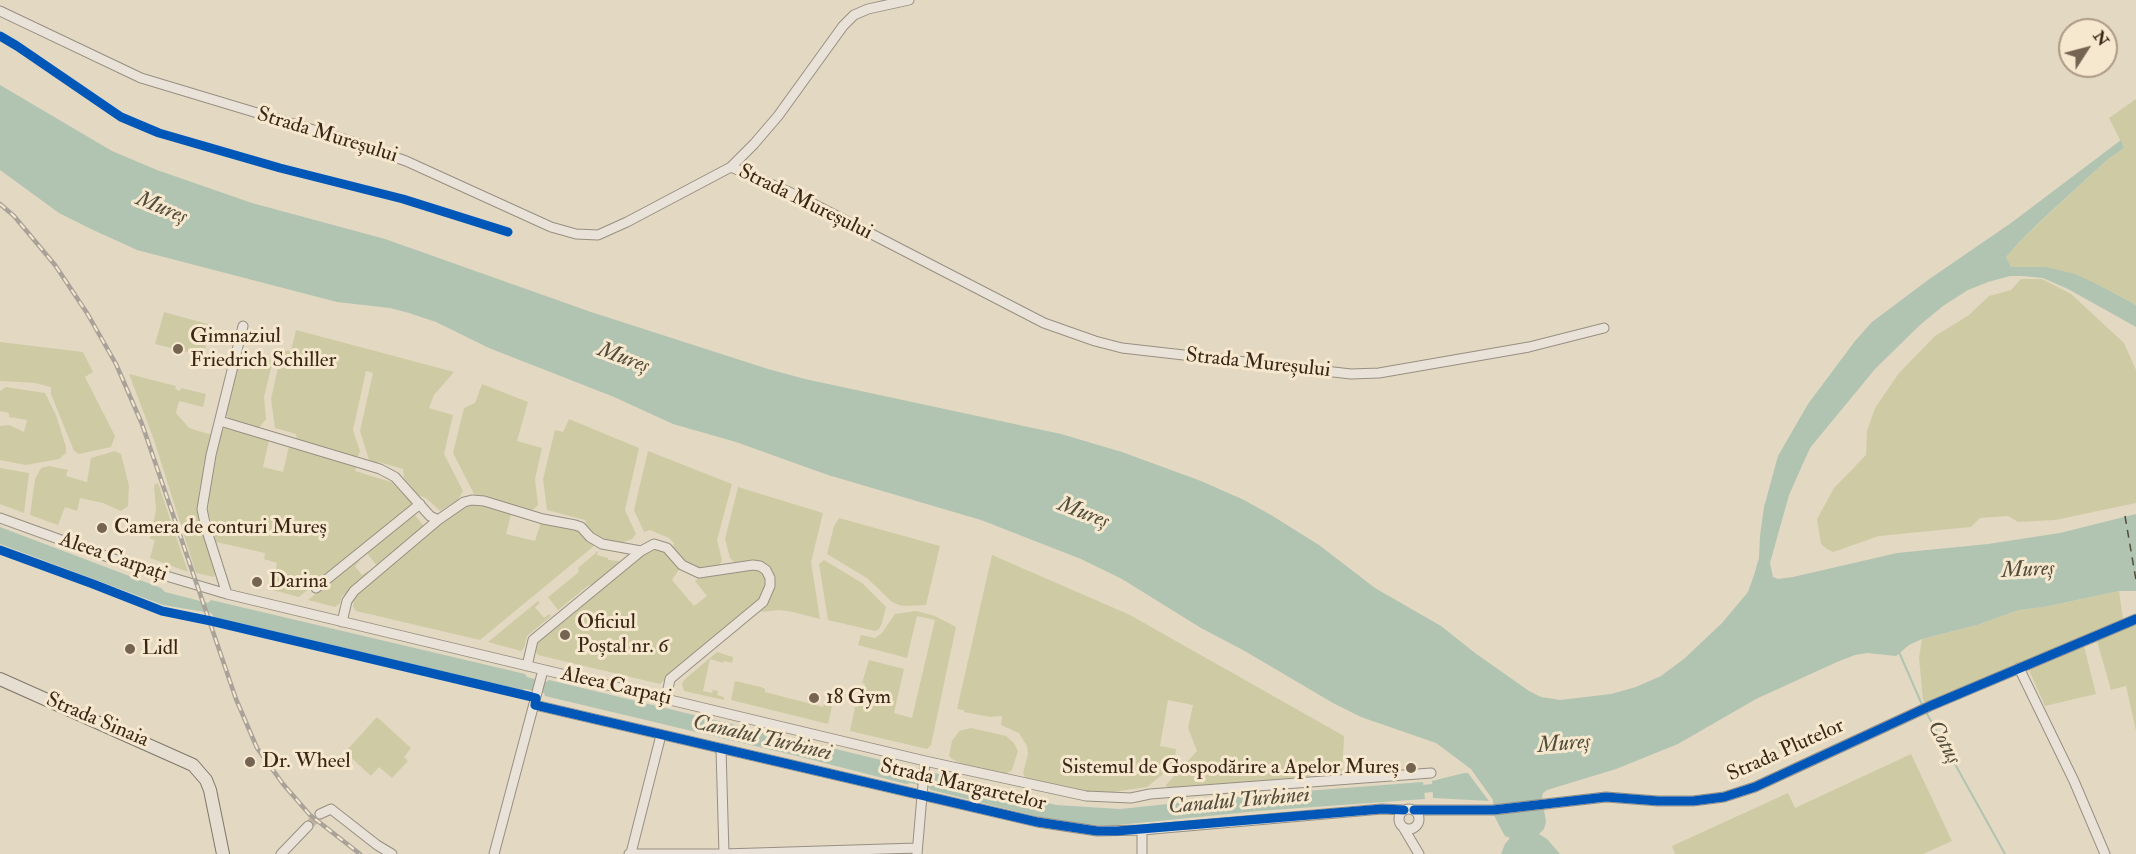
<!DOCTYPE html>
<meta charset="utf-8">
<style>
body{margin:0}
#map{position:relative;width:2136px;height:854px;overflow:hidden;background:#e3d8c2;font-family:"IM FELL Double Pica",serif}
canvas{display:block}
.north{position:absolute;left:2058px;top:18px;width:60px;height:60px;box-sizing:border-box;background:#f6e8cf;border:2px solid #ab9a85;border-radius:50%;rotate:54deg;font-size:16px;font-weight:700;line-height:24px;text-align:center;color:#3a2615}
.north::after{content:'';display:block;margin:auto;width:21px;height:27px;background:#756452;clip-path:polygon(50% 0,100% 100%,50% 72%,0 100%)}
</style>
<div id="map">
<canvas width="2136" height="854"></canvas>
<div class="north">N</div>
</div>
<script>
const context = document.querySelector('canvas').getContext('2d');
context.lineJoin = 'round';
function fillPath(path, color) { context.fillStyle = color; context.fill(path, 'evenodd'); }
const poly = rows => new Path2D(rows.map(r => 'M' + r).join(''));
function stroke(path, color, width, dash) { context.strokeStyle = color; context.lineWidth = width; context.lineCap = dash ? 'butt' : 'round'; context.setLineDash(dash || []); context.stroke(path); }
function write(font, color, halo, rows, align = 'center') {
  context.font = font + ' "IM FELL Double Pica",serif'; context.lineWidth = 6; context.setLineDash([]); context.textBaseline = 'middle'; context.strokeStyle = halo; context.fillStyle = color; for (const [text, x, y, turn = 0] of rows) {
    context.save(); context.translate(x, y); context.rotate((+turn || 0) * Math.PI / 180); context.textAlign = isNaN(turn) ? turn : align; if (halo) context.strokeText(text, 0, 0); context.fillText(text, 0, 0); context.restore();
  }
}
fillPath(poly([
 [2136,99,2136,305,2099,285,2046,267,2011,267,2006,257,2021,240,2107,160,2124,148,2109,118],
 [2021,279,2042,279,2071,294,2124,343,2136,370,2136,503,2055,520,2018,522,2008,516,1980,518,1971,527,1879,536,1833,552,1827,549,1821,544,1817,519,1834,488,1866,455,1867,431,1875,408,1899,373,1935,336,1969,315,1989,296,2011,290],
 [164,312,211,325,203,356,155,344],
 [296,330,454,372,434,395,429,408,453,415,444,454,463,491,458,500,440,511,426,498,418,495,404,478,403,469,379,462,376,465,370,463,360,431,373,373,366,371,353,430,360,451,358,456,354,458,297,440,296,434,275,428,271,399,282,350,291,351],
 [0,342,83,352,93,372,85,377,115,436,111,447,79,454,74,451,51,394,51,387,35,383,0,381],
 [241,355,273,360,264,397,266,419,259,428,230,420,225,413],
 [129,374,176,386,175,389,180,391,181,388,206,394,203,407,179,401,176,413,189,428,212,435,199,492,198,509,215,570,214,577,196,573,154,440],
 [482,384,528,402,517,441,542,448,535,479,538,505,534,509,529,511,474,494,453,453,464,408,475,403],
 [6,387,45,393,56,415,66,447,66,453,59,459,26,465,0,460,0,426,9,425,24,432,27,420,9,417,9,413,0,411,0,391],
 [569,419,639,448,625,510,636,534,632,539,618,544,597,538,587,528,585,520,547,510,543,479,555,430,563,432],
 [224,428,269,440,263,467,283,472,289,446,356,467,355,471,391,482,413,504,299,597,272,590,277,563,264,559,265,553,216,542,208,511,209,494,221,431],
 [115,451,121,454,129,486,128,506,121,511,103,503,80,498,77,511,65,507,58,525,30,515,35,479,41,468,49,466,68,470,66,476,87,482,91,458],
 [648,451,732,484,717,540,722,560,720,565,698,568,687,565,680,558,673,547,674,543,669,538,650,530,644,532,634,510],
 [0,468,29,473,24,513,0,504],
 [158,483,188,572,150,558,155,540,150,539,156,510,154,485],
 [738,487,823,513,811,562,820,619,793,612,779,610,762,612,760,609,773,577,773,571,761,561,753,560,735,563,730,558,725,539],
 [473,503,511,514,506,534,535,541,541,522,578,531,594,546,480,640,356,611,353,606,354,600,360,590,434,529,467,506],
 [418,511,415,515,423,525,428,523,377,566,367,553],
 [839,518,940,546,926,605,902,606,892,602,867,578,827,554,834,526],
 [653,548,665,550,680,568,672,580,694,606,707,596,695,581,699,578,751,569,757,570,763,573,766,579,766,589,761,600,660,684,538,655,535,651,537,642,647,551],
 [598,551,597,555,608,558,608,560,619,561,618,565,593,586,589,585,558,610,548,597,579,572,578,568],
 [992,555,1130,615,1344,736,1342,778,1168,790,1166,785,1197,751,1188,728,1193,705,1168,700,1160,746,1176,749,1174,765,1147,787,1106,793,1086,793,1027,781,1023,773,1028,754,1027,746,1019,733,1001,725,1002,716,990,717,964,712,964,710,957,709],
 [358,560,360,561,355,566,362,575,368,571,369,573,342,596,340,603,335,607,308,600],
 [824,560,862,583,886,607,882,623,879,629,875,631,828,620,819,564],
 [2119,591,2123,619,1926,704,1923,700,1919,658,1922,639,1977,625,2019,610,2044,607],
 [538,601,540,603,535,607,544,618,549,614,551,616,527,636,524,648,521,651,488,642],
 [916,611,935,616,956,627,931,745,927,749,850,731,855,707,858,707,862,695,860,691,863,691,865,684,862,683,869,660,904,669,894,713,912,718,935,620,917,616,907,658,858,645,861,635,875,638,882,633,895,614],
 [2136,624,2136,731,2126,686,2111,690,2097,641],
 [2084,646,2096,694,2045,706,2028,668],
 [717,652,733,657,732,663,724,661,723,663,710,659,703,691,712,693,713,690,718,691,717,695,724,697,724,700,684,691,682,684,684,680],
 [735,681,761,687,765,689,765,692,823,707,824,704,832,706,828,724,731,700],
 [377,717,411,748,404,757,408,761,392,778,379,767,371,776,345,752],
 [971,728,1006,736,1014,743,1018,751,1012,770,1004,775,963,765,952,759,949,756,952,741,959,731],
 [1911,754,1952,841,1923,854,1675,854,1672,846,1788,793,1795,808]
]), '#cecba4');
fillPath(poly([
 [0,85,112,151,157,170,252,203,385,239,591,312,768,369,805,379,1061,434,1122,452,1201,481,1244,500,1271,515,1319,545,1375,588,1441,626,1475,653,1529,691,1541,697,1560,700,1611,694,1636,687,1661,676,1685,658,1722,623,1748,592,1754,575,1759,558,1760,536,1764,507,1778,456,1808,404,1855,341,1872,322,1928,280,2011,223,2121,140,2124,148,2107,160,2044,218,2021,240,2006,257,2011,267,2046,267,2075,274,2099,285,2136,305,2136,327,2068,289,2043,278,2023,276,2010,276,1988,282,1968,290,1943,306,1920,325,1875,369,1810,448,1789,495,1770,563,1773,577,1778,579,1793,577,1897,553,1988,544,2060,533,2136,514,2136,591,2119,591,2044,607,2019,610,1977,625,1922,639,1909,645,1896,656,1867,653,1855,655,1837,662,1756,699,1678,744,1616,769,1547,790,1543,793,1542,797,1546,822,1544,829,1539,834,1547,839,1560,854,1501,854,1505,844,1510,838,1505,836,1501,829,1494,815,1493,800,1471,769,1436,743,1361,717,1333,703,1243,650,1201,628,1122,579,1081,559,981,520,828,475,736,442,673,424,614,397,489,348,436,322,409,313,390,308,337,302,137,250,91,229,59,213,0,170],
 [0,527,161,588,165,592,208,603,211,600,525,674,527,677,546,682,549,680,877,759,910,767,913,770,930,774,934,773,1056,805,1120,809,1253,795,1423,782,1425,799,1258,811,1118,825,1097,825,1055,821,931,790,928,787,910,783,906,784,797,756,545,696,544,693,525,689,522,690,214,617,211,613,163,605,0,544],
 [1464,773,1468,773,1489,801,1433,798,1432,781]
]), '#b1c4b1');
stroke(poly([
 [1899,652,1923,707],
 [1926,712,2005,854]
]), '#b1c4b1', 2);
stroke(poly([
 [1413,790,1442,787]
]), '#b1c4b1', 8);
stroke(poly([
 [2125,516,2136,580]
]), '#524c3a', 1.5, [8, 6]);
stroke(poly([
 [308,826,320,814]
]), '#c1b49f', 9, [9, 4.5]);
const minor = poly([
 [0,11,141,78,347,140,406,161,551,227,576,234,598,235,627,222,731,167,754,144,778,116,843,26,854,15,868,9,909,0],
 [731,167,796,195,1044,323,1095,341,1122,348,1351,374,1379,373,1529,347,1604,328],
 [220,421,380,469,395,477,430,516,438,520],
 [0,518,136,567,227,594,925,761,1086,796,1131,798,1150,794,1431,773],
 [316,588,420,504],
 [227,594,206,528,202,509,211,455,243,326],
 [342,622,347,601,354,591,438,520,464,502,472,500,484,501,543,519,575,525,581,527,590,537,602,544,641,551],
 [527,666,533,640,539,635,641,551,654,544,667,548,682,565,699,573,753,565,760,566,766,570,770,578,770,586,763,602,670,679,666,699],
 [2019,668,2074,781,2105,854],
 [535,705,1037,822,1097,831,1142,830,1382,809,1404,810],
 [721,749,724,854],
 '1399 819a10 10 0 1 1 20 0a10 10 0 1 1-20 0Z',
 [1414,810,1493,810,1606,797,1658,801,1693,801,1724,797,1755,787,1930,706,2136,619],
 [320,814,331,809,377,845,392,854],
 [1403,827,1419,854],
 [1142,830,1142,854],
 [631,853,661,735],
 [281,854,308,826],
 [494,854,543,670],
 [629,854,724,854,917,848],
 [917,854,925,761]
]);
const major = poly([
 [0,679,193,765,206,780,210,790,223,854]
]);
stroke(minor, '#988f81', 11);
stroke(major, '#7f7769', 14);
stroke(minor, '#e8e2d8', 9);
stroke(major, '#e5ded1', 12);
const rail = poly([
 [0,204,14,216,55,265,87,313,116,364,142,424,236,699,257,748,283,784,310,815,360,854]
]);
stroke(rail, '#a9a298', 4.5);
stroke(rail, '#f6e8cf', 2, [7]);
stroke(poly([
 [0,36,17,46,121,117,159,133,280,168,403,199,508,232],
 [0,550,93,584,162,611,211,621,528,696,536,698,535,705,1037,822,1097,831,1117,831,1382,809,1404,810],
 [1414,810,1493,810,1606,797,1658,801,1693,801,1724,797,1755,787,1930,706,2136,619]
]), '#0057b8', 9);
for (const [x, y, r, color] of [
 [178,349,6,"#756452"],
 [102,528,6,"#756452"],
 [257,582,6,"#756452"],
 [565,635,6,"#756452"],
 [130,649,6,"#756452"],
 [814,698,6,"#756452"],
 [250,762,6,"#756452"],
 [1411,768,6,"#756452"]
]) { const dot = new Path2D(); dot.arc(x, y, r, 0, 2 * Math.PI); context.fillStyle = color; context.fill(dot); stroke(dot, '#f6e8cf', 2); }
write('21px', '#3a2615', '#f6e8cf', [
 ["Strada Mureșului",327,136,17],
 ["Strada Mureșului",805,203,26],
 ["Strada Mureșului",1258,364,6],
 ["Aleea Carpați",113,558,19],
 ["Aleea Carpați",616,687,13],
 ["Strada Sinaia",97,721,23],
 ["Strada Plutelor",1786,751,-24],
 ["Strada Margaretelor",963,786,13]
]);
write('21px', '#3a2615', '#f6e8cf', [
 ["Gimnaziul",190,337],
 ["Friedrich Schiller",190,361],
 ["Camera de conturi Mureș",114,528],
 ["Darina",269,582],
 ["Oficiul",577,623],
 ["Poștal nr. 6",577,647],
 ["Lidl",142,649],
 ["18 Gym",826,698],
 ["Dr. Wheel",262,762],
 ["Sistemul de Gospodărire a Apelor Mureș",1399,768,"right"]
], 'left');
write('italic 22px', '#524c3a', '#f6e8cf', [
 ["Mureș",161,209,22],
 ["Mureș",623,359,20],
 ["Mureș",1083,514,21],
 ["Mureș",2028,571,-3],
 ["Canalul Turbinei",762,739,13],
 ["Cotuș",1943,743,61],
 ["Mureș",1564,745,-5],
 ["Canalul Turbinei",1239,802,-5]
]);
</script>
